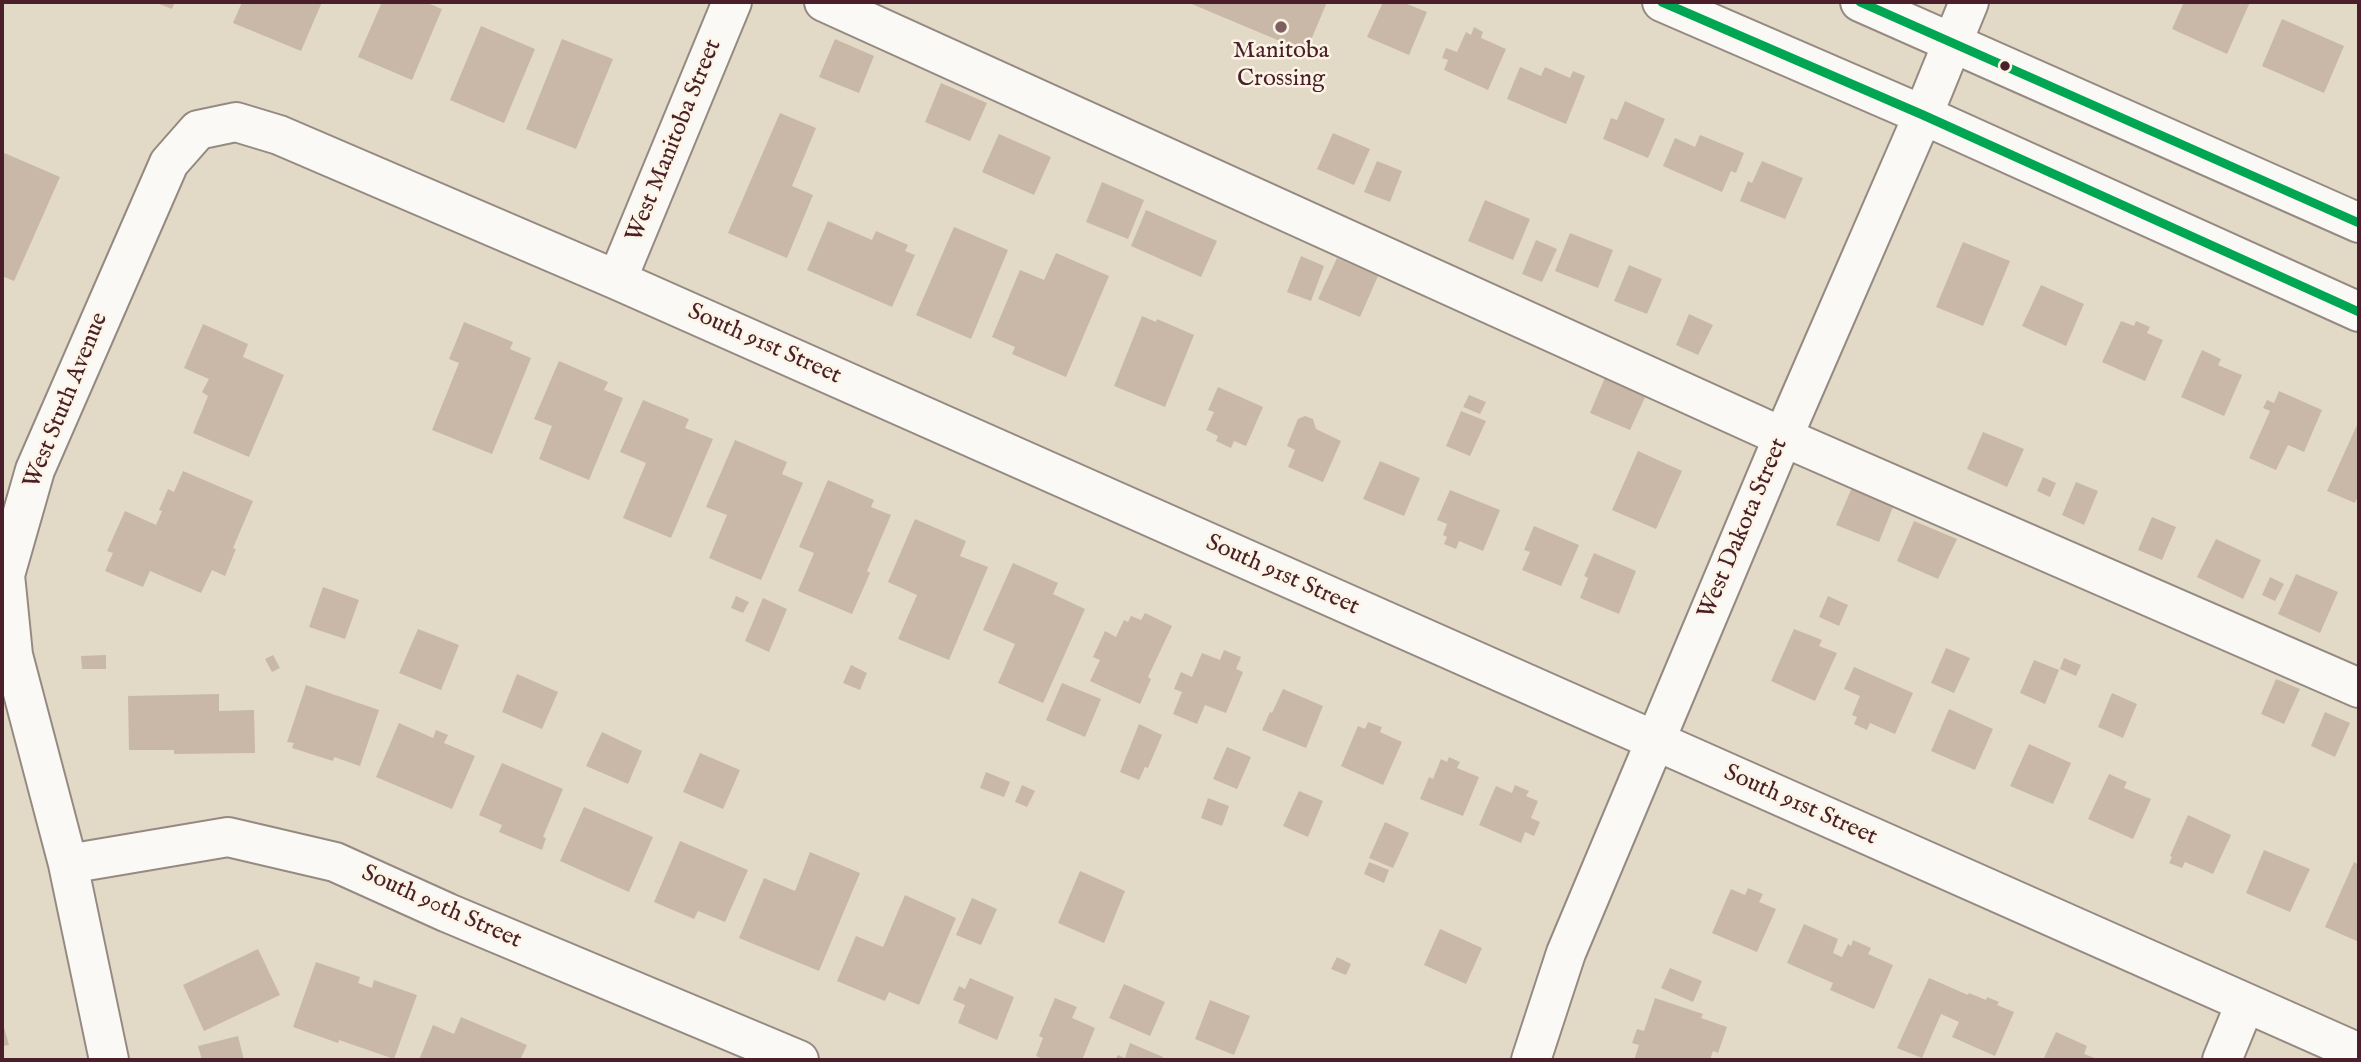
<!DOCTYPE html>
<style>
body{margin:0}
#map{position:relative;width:2361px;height:1062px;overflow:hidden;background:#e2dac6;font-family:"IM FELL English",serif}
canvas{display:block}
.frame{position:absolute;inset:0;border:4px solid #4a1f2b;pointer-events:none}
</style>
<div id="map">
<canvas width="2361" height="1062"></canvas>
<div class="frame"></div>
</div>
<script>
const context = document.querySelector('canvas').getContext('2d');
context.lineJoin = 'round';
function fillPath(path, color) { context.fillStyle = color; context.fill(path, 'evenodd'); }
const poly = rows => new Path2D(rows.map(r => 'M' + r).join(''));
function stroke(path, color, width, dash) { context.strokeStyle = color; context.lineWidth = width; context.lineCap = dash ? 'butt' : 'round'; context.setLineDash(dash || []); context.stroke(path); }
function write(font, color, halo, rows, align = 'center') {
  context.font = font + ' "IM FELL English",serif'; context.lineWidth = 5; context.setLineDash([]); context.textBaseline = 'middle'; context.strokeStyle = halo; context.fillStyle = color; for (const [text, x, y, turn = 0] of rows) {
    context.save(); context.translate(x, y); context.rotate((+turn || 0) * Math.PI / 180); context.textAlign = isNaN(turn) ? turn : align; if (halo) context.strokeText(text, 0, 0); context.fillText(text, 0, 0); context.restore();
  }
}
fillPath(poly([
 [154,2,175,2,172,9],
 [242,2,322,2,301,51,233,23],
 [382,2,425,2,442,9,412,80,358,57],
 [1187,2,1327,2,1306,52],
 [1383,2,1402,2,1427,12,1409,55,1367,37],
 [2184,2,2250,2,2227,54,2172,29],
 [2282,19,2344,46,2324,93,2262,66],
 [481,26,535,49,504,123,450,100],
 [1474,27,1483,32,1481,38,1506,49,1488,90,1444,70,1448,60,1442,58,1446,48,1457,52,1466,32,1471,35],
 [562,39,613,59,576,149,526,129],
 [835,39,874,56,859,93,819,77],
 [1520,67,1541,76,1545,67,1570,78,1573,71,1585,76,1566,124,1507,99],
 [941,83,987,103,970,141,925,122],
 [1625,101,1665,119,1648,158,1603,139,1611,118,1617,120],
 [780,113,816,128,792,186,813,195,787,258,728,233],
 [1333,133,1370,149,1354,185,1317,169],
 [999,134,1051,157,1034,195,982,172],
 [1700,135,1744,153,1736,173,1731,171,1722,192,1663,166,1675,138,1695,147],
 [2,152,60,177,14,281,2,276],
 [1377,161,1402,171,1390,202,1364,192],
 [1762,161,1803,178,1785,219,1740,201,1748,181,1752,183],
 [1102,182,1144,200,1128,239,1086,222],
 [1485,200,1530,219,1513,260,1468,241],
 [1146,210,1217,241,1201,277,1131,246],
 [828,221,872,240,876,231,908,245,905,251,915,255,892,307,807,270],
 [954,227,1008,250,971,339,916,315],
 [1570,233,1613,250,1598,288,1555,271],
 [1536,240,1557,249,1542,282,1522,274],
 [1963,242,2010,261,1983,326,1936,307],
 [1056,253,1109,276,1066,377,1012,354,1015,347,992,337,1020,270,1044,280],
 [1301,256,1324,266,1311,301,1287,292],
 [1337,258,1378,276,1360,317,1318,299],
 [1629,265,1662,279,1647,314,1614,301],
 [2041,285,2084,304,2066,346,2022,326],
 [1689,314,1713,325,1698,355,1676,345],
 [1142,316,1156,322,1157,319,1194,335,1165,407,1114,386],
 [2121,321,2134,326,2136,321,2150,327,2147,333,2163,340,2145,381,2102,362],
 [464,322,513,342,510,349,531,358,492,454,432,430,459,363,449,359],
 [203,324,248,344,243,357,284,375,249,457,193,433,208,396,202,392,209,379,184,368],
 [2202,350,2221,359,2218,365,2242,375,2224,416,2181,397],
 [559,361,608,382,604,390,623,398,589,480,539,459,552,426,534,419],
 [1606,375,1647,393,1630,430,1590,413],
 [1218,387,1263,407,1246,446,1234,441,1231,448,1216,441,1218,436,1206,430,1214,412,1208,410],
 [2279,391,2322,410,2304,452,2288,445,2276,470,2249,458,2270,411,2263,408,2267,400,2274,403],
 [1469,395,1486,402,1480,414,1463,407],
 [643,400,689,419,685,428,713,439,671,538,623,518,646,463,620,452],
 [1461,411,1486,421,1470,456,1446,446],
 [1305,416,1313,419,1316,429,1341,441,1323,482,1288,467,1295,450,1287,446,1298,419],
 [2357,425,2359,426,2359,494,2355,503,2327,491],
 [1983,432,2024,449,2007,487,1967,469],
 [735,440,787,462,782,474,803,483,761,580,709,558,727,515,706,507],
 [1638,451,1682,471,1656,529,1612,510],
 [1380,461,1420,478,1404,516,1363,499],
 [183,471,253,501,233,548,236,549,225,576,212,570,201,593,150,571,143,587,105,571,113,553,107,551,125,511,156,525,162,511,159,510,168,489,174,492],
 [2043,477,2056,483,2050,497,2037,491],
 [828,480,874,500,871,507,891,515,867,571,870,573,852,614,798,591,814,553,799,547],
 [2076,482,2098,491,2084,525,2062,515],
 [1853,485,1895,502,1879,542,1836,525],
 [1450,490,1500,510,1483,551,1459,541,1456,549,1444,544,1447,537,1443,535,1447,524,1437,520],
 [2152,517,2176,527,2162,560,2138,550],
 [915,519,966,541,960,556,988,567,949,660,898,639,917,595,888,582],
 [1914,521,1957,539,1938,579,1897,561],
 [1534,526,1579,545,1561,586,1522,570,1530,552,1524,550],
 [2216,539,2261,560,2243,599,2197,577],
 [1594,553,1636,571,1619,614,1580,598,1588,578,1584,576],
 [1013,563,1058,583,1053,594,1085,609,1043,703,998,683,1015,644,983,630],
 [2296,574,2338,592,2320,633,2278,614],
 [2270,577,2284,584,2275,601,2262,595],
 [323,587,359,600,345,639,309,627],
 [736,596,749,602,743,613,731,608],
 [1828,596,1848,605,1839,626,1819,617],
 [763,598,787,609,769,652,745,641],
 [1145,613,1172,626,1148,677,1151,679,1140,704,1090,681,1100,660,1093,657,1105,631,1116,637,1124,620,1128,622,1131,616,1141,620],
 [418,629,459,645,441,690,399,673],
 [1794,629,1822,640,1819,646,1837,653,1815,701,1771,681],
 [1946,648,1970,658,1954,693,1931,683],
 [1224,650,1241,657,1236,669,1243,672,1226,713,1205,705,1197,724,1173,714,1182,692,1174,689,1181,672,1192,677,1202,653,1220,660],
 [106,655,106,669,82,669,81,656],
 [273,655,280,668,272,672,265,659],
 [2064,658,2081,665,2076,676,2060,669],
 [2034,660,2059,670,2045,704,2020,693],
 [851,665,867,673,860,690,843,683],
 [1854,667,1913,693,1895,734,1870,723,1867,730,1854,724,1857,717,1852,715,1860,696,1844,689],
 [517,674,558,692,542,729,502,712],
 [2276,679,2300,689,2284,724,2261,714],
 [1062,683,1101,699,1085,737,1046,720],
 [306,685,379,710,360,766,334,757,333,761,292,748,294,743,287,742],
 [1283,689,1323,706,1306,748,1262,730,1270,712,1272,713],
 [2112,693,2137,704,2123,738,2098,727],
 [219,694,219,711,254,710,255,753,174,754,174,750,129,750,128,696],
 [1949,709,1993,729,1975,770,1931,751],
 [2325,712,2350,723,2335,757,2311,746],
 [1368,722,1382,727,1380,732,1402,742,1383,785,1341,766,1358,726,1365,729],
 [399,723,433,738,436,730,448,735,444,743,475,756,452,809,376,777],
 [1139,724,1162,735,1148,768,1145,767,1139,780,1120,772],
 [602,732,642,751,628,784,586,766],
 [2029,744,2071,763,2053,804,2010,786],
 [1227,747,1251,757,1237,789,1213,779],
 [700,753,740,770,723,809,683,792],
 [1449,757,1460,762,1457,768,1479,777,1463,816,1420,799,1429,777,1433,779,1441,759,1447,762],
 [502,763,563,789,543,837,546,838,542,850,499,832,502,825,479,815],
 [986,772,1010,782,1004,797,980,788],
 [2109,774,2127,782,2124,788,2151,799,2133,839,2088,819],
 [1022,785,1035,791,1027,807,1015,802],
 [1515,785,1529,791,1526,796,1538,801,1531,818,1540,822,1534,836,1525,832,1521,843,1479,825,1496,786,1512,793],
 [1299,791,1323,801,1308,837,1283,826],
 [1208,798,1229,806,1222,826,1201,818],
 [584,807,653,837,629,892,560,861],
 [2188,815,2231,835,2213,874,2185,862,2182,868,2169,863,2172,857,2170,856],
 [1385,822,1409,833,1393,868,1369,858],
 [680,841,748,870,725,922,698,911,694,919,654,902],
 [2264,850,2310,869,2290,912,2246,893],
 [810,852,860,873,819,971,739,938,764,878,795,891],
 [1369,862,1389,870,1384,883,1364,874],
 [2354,862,2359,865,2359,942,2325,927],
 [1080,871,1125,891,1104,943,1058,923],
 [1748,888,1763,894,1759,902,1776,909,1757,952,1712,933,1731,889,1745,895],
 [905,895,956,918,919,1005,889,992,885,1001,837,981,856,936,883,947],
 [972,898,997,909,981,945,956,935],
 [1804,924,1838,939,1833,953,1842,957,1848,944,1851,946,1853,940,1871,948,1868,954,1893,965,1874,1009,1830,990,1833,983,1787,963],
 [1440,929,1482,948,1466,984,1424,965],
 [258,949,280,995,204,1031,183,985],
 [1337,957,1351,964,1346,975,1331,969],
 [316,962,360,977,358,983,372,988,374,980,417,995,394,1059,339,1040,338,1043,293,1027],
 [1670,968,1702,981,1693,1002,1661,988],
 [970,978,1014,997,997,1040,958,1023,965,1005,953,1000,959,986,965,989],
 [1929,978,1968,995,1969,993,1986,1000,1987,997,1999,1002,1997,1005,2014,1012,1995,1056,1952,1037,1959,1022,1941,1014,1922,1058,1897,1048],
 [1124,984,1165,1002,1150,1036,1109,1018],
 [1055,998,1077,1007,1072,1018,1095,1028,1082,1060,1045,1060,1036,1056,1043,1038,1039,1036],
 [1655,998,1703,1014,1701,1018,1727,1027,1718,1053,1713,1051,1710,1060,1634,1060,1639,1045,1632,1043,1637,1029,1644,1031],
 [1210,1000,1250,1016,1234,1055,1195,1039],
 [461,1017,527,1045,520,1060,419,1060,433,1025,454,1034],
 [2,1020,9,1045,2,1046],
 [2056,1032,2087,1046,2084,1054,2100,1060,2043,1060],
 [238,1036,244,1060,202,1060,198,1046],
 [1130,1043,1163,1057,1162,1060,1115,1060,1118,1055,1125,1058]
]), '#c9b8a7');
const minor = poly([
 [824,2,1783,437,2359,688],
 [1662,2,1923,115,2359,312],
 [1860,2,2359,223],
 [617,280,732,2],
 [68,864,228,837,335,862,448,913,799,1060],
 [109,1060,68,864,13,655,5,575,35,470,169,163,198,130,236,122,279,135,617,280,2359,1053],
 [1531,1060,1566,953,1783,437,1923,115,1969,2],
 [2222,1060,2245,1004]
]);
stroke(minor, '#958a82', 42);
stroke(minor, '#fbf9f6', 38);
stroke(poly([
 [1662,2,1923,115,2359,312],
 [1860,2,2359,223]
]), '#00a651', 9);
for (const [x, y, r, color] of [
 [1281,27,7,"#7f6061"],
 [2005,66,6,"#4a1f2b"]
]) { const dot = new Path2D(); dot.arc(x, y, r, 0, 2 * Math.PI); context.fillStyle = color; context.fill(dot); stroke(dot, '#fcf5e5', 2.5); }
write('24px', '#4a1f2b', '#fcf5e5', [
 ["Manitoba",1281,52],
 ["Crossing",1281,80]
]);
write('24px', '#4a1f2b', '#fcf5e5', [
 ["West Manitoba Street",675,141,-68],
 ["South 91st Street",764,345,24],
 ["West Stuth Avenue",67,401,-68],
 ["West Dakota Street",1744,529,-67],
 ["South 91st Street",1282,576,24],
 ["South 91st Street",1800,806,24],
 ["South 90th Street",441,908,24]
]);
</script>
